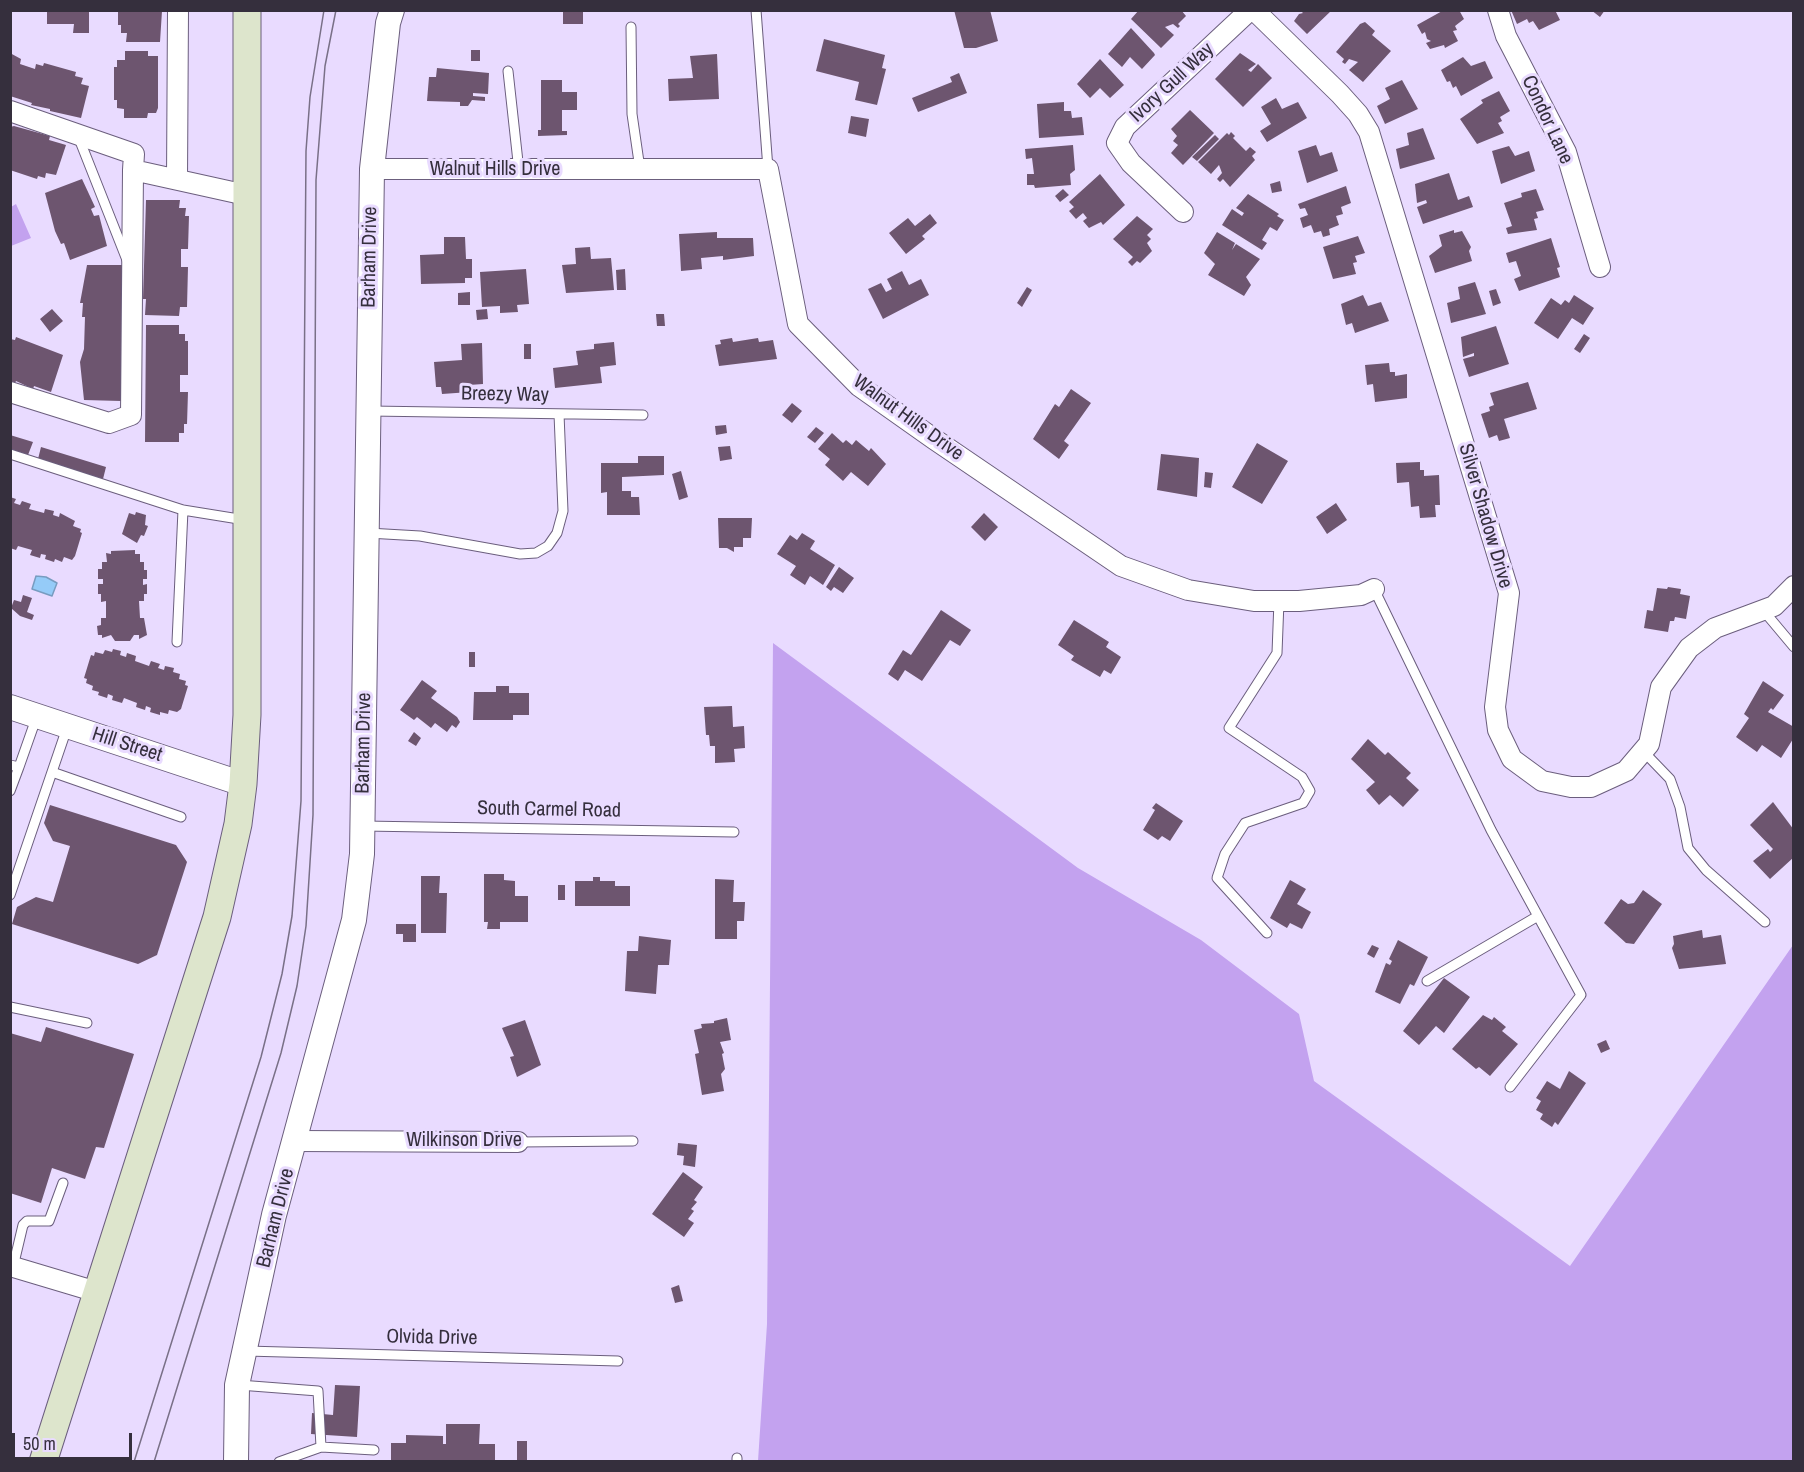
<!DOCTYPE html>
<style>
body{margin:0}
#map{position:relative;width:1804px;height:1472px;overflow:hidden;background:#e9dbff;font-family:"Archivo Narrow",sans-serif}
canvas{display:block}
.frame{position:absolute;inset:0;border:12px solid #352f3d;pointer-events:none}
.scale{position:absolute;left:12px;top:1433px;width:120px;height:27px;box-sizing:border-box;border:3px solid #352f3d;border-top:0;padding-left:8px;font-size:18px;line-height:21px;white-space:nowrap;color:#352f3d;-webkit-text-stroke:4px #e9dbff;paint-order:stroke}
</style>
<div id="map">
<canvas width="1804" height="1472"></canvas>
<div class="frame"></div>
<div class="scale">50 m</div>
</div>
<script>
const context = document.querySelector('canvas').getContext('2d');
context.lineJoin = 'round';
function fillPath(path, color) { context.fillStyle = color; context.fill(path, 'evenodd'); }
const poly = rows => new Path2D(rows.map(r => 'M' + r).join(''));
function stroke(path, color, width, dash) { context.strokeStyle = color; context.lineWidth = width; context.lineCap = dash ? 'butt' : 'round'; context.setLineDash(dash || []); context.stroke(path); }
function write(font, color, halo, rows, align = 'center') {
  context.font = font + ' "Archivo Narrow",sans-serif'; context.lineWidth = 6; context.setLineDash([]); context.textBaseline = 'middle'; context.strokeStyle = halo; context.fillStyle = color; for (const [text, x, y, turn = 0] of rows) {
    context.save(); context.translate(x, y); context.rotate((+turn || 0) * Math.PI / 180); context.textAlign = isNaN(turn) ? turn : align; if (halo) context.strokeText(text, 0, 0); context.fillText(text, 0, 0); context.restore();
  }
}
fillPath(poly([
 [16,204,31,238,11,246,11,207],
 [773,643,1078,868,1201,940,1299,1014,1314,1081,1570,1266,1793,945,1793,1461,758,1461,767,1324]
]), '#c3a2ef');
const water = poly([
 [36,576,46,577,57,583,52,596,32,589,36,576]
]);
fillPath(water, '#95cbf8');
stroke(water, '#789cc0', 1.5);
fillPath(poly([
 [47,10,89,10,89,33,73,33,74,24,47,24],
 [118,10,162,11,160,42,126,42,127,33,121,33,121,25,118,25],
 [563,10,583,10,583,24,563,24],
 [954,10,990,10,998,41,976,48,964,48],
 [1139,10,1181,10,1186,16,1178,24,1180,26,1178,28,1173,24,1165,27,1174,35,1161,48,1131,19],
 [1300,10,1332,10,1307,34,1294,21,1299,14,1303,13],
 [1444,10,1459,10,1464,19,1455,26,1457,30,1453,31,1458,41,1445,48,1444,45,1430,49,1426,43,1431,41,1427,39,1425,32,1422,34,1417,25],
 [1511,10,1555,10,1560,20,1539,30,1533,21,1529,23,1527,19,1517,24],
 [1591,10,1605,10,1600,17],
 [1365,22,1375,31,1372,35,1391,51,1363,82,1349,70,1358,62,1349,59,1345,64,1342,62,1344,59,1336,52,1360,24],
 [1131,28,1154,53,1155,55,1142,69,1130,57,1122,67,1108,54],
 [824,39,885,55,882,68,886,69,877,105,855,100,859,82,816,71],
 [471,50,480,50,480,61,471,61],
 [125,51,148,51,148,56,158,56,158,108,156,113,148,113,147,118,124,118,124,109,117,108,117,100,114,100,114,67,117,67,117,60,125,60],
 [10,53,21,59,20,64,35,69,36,64,43,66,44,63,76,72,75,76,83,78,81,84,89,86,81,118,50,111,50,109,31,105,32,103,10,96],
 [1240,53,1256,64,1248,70,1251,72,1258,64,1272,78,1243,107,1215,79],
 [717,54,719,99,669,101,668,79,693,78,690,56],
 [1463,57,1471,66,1485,61,1493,78,1461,96,1456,86,1453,88,1450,81,1447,82,1441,70],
 [1100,59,1124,85,1110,98,1100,88,1090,98,1077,84],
 [437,68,489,73,488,94,473,93,473,96,485,97,485,101,472,100,468,106,460,106,460,102,427,101,429,77,436,77],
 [959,73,967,93,918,112,912,98,952,82,950,77],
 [541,80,562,80,562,92,577,92,577,110,562,110,562,131,567,131,567,135,538,136,538,130,541,130],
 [1402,80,1418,109,1385,124,1377,106,1390,99,1385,88],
 [1499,91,1510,111,1500,117,1502,121,1498,123,1504,133,1477,144,1460,119,1483,103,1481,100],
 [1276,98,1282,109,1298,102,1307,118,1267,142,1260,131,1271,124,1261,107],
 [1064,102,1064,111,1071,111,1072,118,1082,117,1084,135,1039,138,1037,104],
 [1190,110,1214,133,1183,165,1171,153,1178,145,1173,141,1177,136,1171,129],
 [851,116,869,119,866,137,848,133],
 [14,126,50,136,49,140,66,145,56,175,46,173,45,178,38,176,37,179,10,170,10,127],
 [1423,128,1435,159,1400,169,1396,149,1409,145,1407,133],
 [1231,132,1235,136,1233,138,1246,151,1250,147,1256,152,1252,156,1255,160,1230,187,1223,179,1220,182,1217,179,1222,173,1219,165,1211,174,1198,162,1227,133,1229,135],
 [1215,135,1219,139,1197,161,1192,157],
 [1073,145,1075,170,1070,174,1071,185,1035,188,1034,185,1027,185,1027,174,1034,174,1032,158,1026,159,1025,149],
 [1316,145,1320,156,1332,152,1338,171,1307,183,1298,151],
 [1509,146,1515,156,1529,151,1535,171,1501,184,1492,151],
 [1449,173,1458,200,1469,196,1473,207,1423,224,1417,207,1427,203,1426,200,1417,203,1415,184],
 [1100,174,1125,205,1103,225,1101,222,1089,228,1083,221,1087,218,1083,213,1076,219,1069,211,1074,207,1069,202],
 [82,179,95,207,91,209,94,216,99,215,107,246,70,260,64,243,61,244,55,231,45,193],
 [1280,181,1282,191,1272,193,1270,184],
 [1346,186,1351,203,1341,207,1343,214,1336,216,1339,225,1329,229,1330,235,1323,237,1321,231,1314,233,1311,225,1303,228,1300,218,1308,215,1305,208,1300,209,1298,204],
 [1063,189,1069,195,1060,202,1055,196],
 [1536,189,1544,210,1536,212,1538,218,1534,219,1537,230,1508,234,1506,228,1512,226,1504,203,1522,197,1521,193],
 [1248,194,1279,214,1277,216,1284,220,1277,231,1270,227,1262,240,1267,243,1262,250,1222,225,1232,209,1242,216,1244,213,1236,208],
 [146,200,180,200,179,208,186,208,185,216,189,216,188,249,181,249,181,267,188,267,187,307,180,307,179,316,145,315,146,299,143,299],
 [930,214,937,223,922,236,925,239,906,254,889,233,908,218,915,226],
 [1137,216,1153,229,1147,235,1151,239,1147,243,1152,251,1140,263,1137,261,1132,266,1128,262,1133,257,1113,239],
 [1454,230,1454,233,1462,231,1471,247,1469,251,1472,261,1435,273,1429,256,1442,246,1439,235],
 [717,232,717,238,753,238,754,256,723,260,723,256,701,258,702,269,681,271,679,234],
 [1217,232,1235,243,1232,250,1236,244,1260,259,1246,277,1251,285,1244,296,1208,275,1215,264,1204,253],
 [1358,236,1365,253,1355,256,1357,262,1353,263,1356,274,1333,279,1323,247],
 [444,237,465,237,466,259,472,259,472,278,465,278,465,283,421,284,420,255,444,254],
 [1551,238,1560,267,1557,268,1560,277,1519,291,1514,279,1521,276,1516,261,1509,263,1506,253],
 [590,247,591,259,611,258,614,290,566,293,562,265,576,264,575,248],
 [87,265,123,265,122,272,125,272,124,327,122,327,121,339,124,339,124,394,121,393,121,401,84,400,80,362,84,349,85,317,82,317,83,303,80,303],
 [526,269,529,304,517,305,518,312,500,313,500,306,482,307,480,272],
 [625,269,626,290,617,290,616,270],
 [902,271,909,285,921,279,929,295,883,319,868,289,881,283,886,292,892,289,887,279],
 [1475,282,1486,314,1451,323,1447,303,1460,299,1458,287],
 [1027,287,1032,290,1022,307,1017,303],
 [1496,289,1501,303,1493,306,1489,291],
 [470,292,470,305,458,305,458,293],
 [1363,295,1368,306,1381,302,1389,321,1355,333,1352,323,1346,325,1341,304],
 [1574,295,1594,308,1583,325,1572,318,1558,339,1534,323,1551,298,1561,305,1565,300,1569,303],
 [52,309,63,321,50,332,40,319],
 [487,309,488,319,477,320,476,310],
 [656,314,664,314,665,326,657,326],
 [146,325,179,325,179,334,185,334,185,341,188,341,188,375,180,375,180,392,188,392,187,424,184,424,184,433,179,433,179,442,145,442],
 [1496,326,1509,364,1469,377,1463,359,1474,356,1474,353,1463,357,1461,337],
 [1584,334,1590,338,1580,353,1574,349],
 [16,337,63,355,51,392,34,386,33,389,16,381,15,383,10,382,10,339,15,340],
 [732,338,733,342,758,338,759,342,773,340,777,359,719,366,715,345,721,344,720,340],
 [614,342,616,365,600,367,602,383,555,388,553,368,578,365,576,351,594,349,594,344],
 [482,343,483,384,469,385,470,392,442,394,441,387,436,387,434,362,462,360,461,344],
 [524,344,531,344,531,359,524,359],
 [1389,363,1390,372,1395,372,1395,376,1407,374,1407,398,1375,402,1373,384,1367,385,1365,365],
 [1528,382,1537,409,1504,419,1510,438,1499,441,1497,435,1489,438,1481,414,1490,411,1489,407,1494,405,1490,393],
 [1071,389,1091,403,1064,441,1069,445,1059,459,1033,439,1055,404,1059,407],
 [792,403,802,411,792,423,782,415],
 [726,425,727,433,716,435,715,426],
 [816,427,824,433,815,443,807,437],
 [832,433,843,443,846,440,852,445,856,440,869,451,871,448,886,464,868,486,851,472,843,481,825,465,830,459,818,449],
 [10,435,33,442,28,455,10,450],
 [1257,443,1288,461,1262,504,1232,487],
 [730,446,732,459,720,461,718,447],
 [41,447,106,467,103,479,38,459],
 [1161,454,1199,458,1197,497,1157,490],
 [638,456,664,456,664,475,622,477,622,491,631,491,631,497,639,497,640,515,607,515,607,492,601,493,601,463,638,463],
 [1420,462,1420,470,1424,470,1424,476,1439,475,1440,505,1435,505,1436,517,1420,518,1419,506,1411,507,1409,482,1397,483,1396,463],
 [681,471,688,497,679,500,672,474],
 [1205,472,1213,473,1211,488,1204,487],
 [10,497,16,499,14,503,20,505,22,501,31,504,29,509,44,513,45,509,54,511,53,515,59,517,60,513,75,521,73,526,81,529,80,532,82,533,75,556,72,560,64,557,62,562,55,559,54,562,45,559,46,555,41,554,40,558,30,555,32,550,18,546,16,550,10,548],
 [1336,503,1347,520,1327,534,1316,517],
 [136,512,146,515,145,525,148,526,144,536,141,535,137,543,122,534,129,513,135,515],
 [984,513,998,527,985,541,971,527],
 [718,518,752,518,751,538,743,538,743,547,734,547,734,552,727,548,719,548],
 [802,533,815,541,810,549,835,565,823,585,810,576,805,585,790,575,796,566,777,554,790,535,797,540],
 [135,550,135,554,140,554,140,562,144,562,144,570,147,570,147,579,143,579,143,585,147,584,147,594,144,594,144,601,139,601,140,618,144,618,147,635,139,639,139,635,134,635,130,641,115,641,111,635,102,638,102,635,98,635,97,626,101,625,101,618,106,618,106,601,101,602,101,594,98,594,98,584,103,584,103,579,98,579,98,569,102,569,102,562,107,562,106,553,111,554,111,551],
 [839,567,854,578,843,593,834,587,831,591,826,587],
 [1668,587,1681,589,1680,594,1690,596,1686,619,1675,617,1674,621,1670,621,1668,632,1644,628,1647,610,1653,611,1657,588,1667,589],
 [23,595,32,598,27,612,34,615,32,620,20,616,11,608,14,600,21,602],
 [941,610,971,630,960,646,950,640,922,681,905,670,898,681,888,674,903,650,911,655],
 [1074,620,1109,642,1106,647,1121,657,1111,674,1104,670,1100,677,1071,660,1074,656,1058,645],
 [113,649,121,651,120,655,126,657,127,653,136,656,135,661,149,666,151,661,160,664,158,668,164,670,165,666,174,668,173,672,180,674,179,679,186,681,185,685,188,686,181,709,177,712,169,710,168,714,160,712,160,715,150,712,151,708,146,706,145,710,136,707,137,703,124,698,122,703,112,700,113,696,108,694,107,698,98,695,99,692,92,690,93,686,86,683,87,679,84,678,91,655,94,656,95,652,103,654,105,650,112,652],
 [469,652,475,652,475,667,469,667],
 [422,680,437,691,431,698,457,717,460,722,456,728,452,725,447,732,435,723,431,728,417,717,414,720,400,710],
 [1763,681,1784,695,1773,710,1771,708,1768,712,1794,727,1793,739,1781,758,1762,745,1757,752,1736,737,1749,718,1744,714],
 [496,686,509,686,509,693,529,693,529,715,513,715,513,720,473,720,474,692,496,692],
 [732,706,733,727,744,726,745,748,734,749,735,762,715,763,715,746,710,746,709,735,706,735,704,707],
 [414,732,421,738,416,746,408,741],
 [1368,739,1385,755,1388,752,1411,773,1406,778,1419,790,1403,807,1390,795,1379,805,1366,790,1375,782,1351,759],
 [1773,802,1794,830,1794,857,1770,879,1753,861,1768,849,1770,852,1773,849,1750,825],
 [1156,803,1183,821,1170,841,1162,836,1158,840,1143,830,1155,810,1152,808],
 [50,805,176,845,187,862,157,955,138,964,12,924,17,907,36,897,53,902,70,846,53,841,44,823],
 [484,874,504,874,504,880,515,881,515,896,528,896,528,922,500,922,500,929,487,929,488,922,484,922],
 [421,876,440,876,439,893,447,893,446,933,421,933],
 [593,877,600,877,600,881,615,881,615,886,630,886,630,906,575,906,575,881,593,881],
 [715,879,734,880,733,902,745,902,744,921,737,921,737,939,715,939],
 [1290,880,1306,889,1297,904,1311,912,1302,929,1290,923,1287,928,1270,918],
 [558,885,565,885,565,900,558,900],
 [1643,890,1662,904,1634,944,1626,943,1604,923,1621,899,1628,904,1634,903],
 [396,924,416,924,416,942,403,942,403,934,396,934],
 [1702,930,1703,938,1721,935,1726,964,1679,969,1672,948,1674,944,1673,936],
 [639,936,671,940,669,965,658,965,656,994,625,991,627,951,638,951],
 [1398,940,1428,957,1414,986,1410,984,1400,1004,1375,992,1386,963,1390,965,1392,961,1389,959],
 [1372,945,1379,948,1374,958,1367,954],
 [1444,978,1470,997,1444,1033,1436,1026,1419,1045,1403,1031],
 [1483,1015,1492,1020,1494,1017,1506,1027,1502,1031,1518,1044,1490,1076,1479,1067,1476,1069,1452,1049],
 [727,1018,731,1040,720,1042,724,1053,722,1054,725,1069,721,1074,724,1091,702,1095,695,1054,699,1053,694,1030,702,1028,701,1024,714,1023,714,1021],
 [525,1020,541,1065,517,1077,510,1057,514,1056,502,1028],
 [46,1027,134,1054,104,1148,96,1147,85,1179,52,1168,41,1203,10,1193,10,1033,41,1042],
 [1606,1040,1610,1049,1601,1053,1597,1044],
 [1569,1071,1586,1083,1558,1125,1555,1122,1552,1127,1540,1119,1543,1114,1536,1110,1541,1101,1536,1098,1547,1081,1560,1089],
 [678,1143,697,1145,695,1167,683,1165,684,1156,677,1155],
 [683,1172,703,1187,694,1200,697,1202,691,1209,694,1211,688,1219,694,1223,684,1237,652,1214],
 [679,1285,683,1301,675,1303,671,1288],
 [335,1385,360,1386,357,1437,311,1434,312,1413,333,1415],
 [446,1424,480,1424,479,1444,495,1444,495,1462,391,1462,391,1443,406,1443,406,1435,443,1436,443,1444,446,1444],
 [517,1441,527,1441,527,1462,517,1462]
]), '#6d556f');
const service = poly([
 [756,10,768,169],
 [631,27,632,114,640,169],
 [508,71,519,171],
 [78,136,127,260],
 [370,411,643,415],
 [10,454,183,510,245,520],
 [368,533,420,536,520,554,536,553,548,546,557,533,563,511,559,414],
 [1374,589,1491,830,1581,995,1510,1087],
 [1763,610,1794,647],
 [177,642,183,510],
 [1643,751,1670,779,1680,807,1688,848,1706,870,1765,922],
 [10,765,19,767,37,716],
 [52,772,181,817],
 [10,791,19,767],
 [363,826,734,832],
 [10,895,67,728],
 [1267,933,1217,878,1225,854,1245,823,1303,803,1310,791,1302,777,1229,728,1277,653,1279,601],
 [1427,981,1538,916],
 [10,1007,87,1023],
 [518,1142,633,1141],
 [13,1267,23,1225,27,1221,49,1221,63,1183],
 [246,1351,618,1361],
 [239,1385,318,1391,321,1447,279,1462],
 [321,1447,374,1450],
 [737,1462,737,1458]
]);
const minor = poly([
 [1254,10,1340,94,1358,114,1369,132,1509,593,1495,707,1498,730,1512,759,1542,781,1571,787,1591,787,1626,771,1649,744,1661,687,1689,648,1715,628,1774,606,1794,586],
 [1498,10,1506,36,1566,152,1600,267],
 [10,111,134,154,133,170],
 [372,169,768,169,798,324,859,386,934,439,1121,566,1188,590,1254,601,1299,601,1361,595,1374,589],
 [177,179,178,10],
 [1183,212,1131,163,1117,143,1125,127,1250,10],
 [10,392,109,423,131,415,133,170,246,195],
 [296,1141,518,1142],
 [10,1266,97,1292]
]);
const tertiary = poly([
 [10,707,243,784],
 [236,1462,237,1385,274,1215,354,920,362,854,372,169,388,23,392,10]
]);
const secondary = poly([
 [43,1462,217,917,238,824,243,784,247,715,247,10]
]);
stroke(service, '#6b5e7d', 11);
stroke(minor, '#6b5e7d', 22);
stroke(tertiary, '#6b5e7d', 26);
stroke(secondary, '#6b5e7d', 29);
stroke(service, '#fff', 9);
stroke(minor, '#fff', 20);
stroke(tertiary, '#fff', 24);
stroke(secondary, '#dde5cc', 27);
stroke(poly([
 [134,1462,261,1057,282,974,292,916,301,801,306,151,310,97,324,10],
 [154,1462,281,1053,297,986,306,926,313,815,316,180,325,66,336,10]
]), '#797087', 1.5);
write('20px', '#352f3d', '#e9dbff', [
 ["Ivory Gull Way",1172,83,-43],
 ["Condor Lane",1547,120,65],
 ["Walnut Hills Drive",495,170],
 ["Barham Drive",370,257,-89],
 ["Breezy Way",505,395,1],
 ["Walnut Hills Drive",908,418,36],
 ["Silver Shadow Drive",1485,516,74],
 ["Barham Drive",364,743,-89],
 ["Hill Street",127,745,18],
 ["South Carmel Road",549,810,1],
 ["Wilkinson Drive",464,1141],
 ["Barham Drive",276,1218,-76],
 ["Olvida Drive",432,1338,1]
]);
</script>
